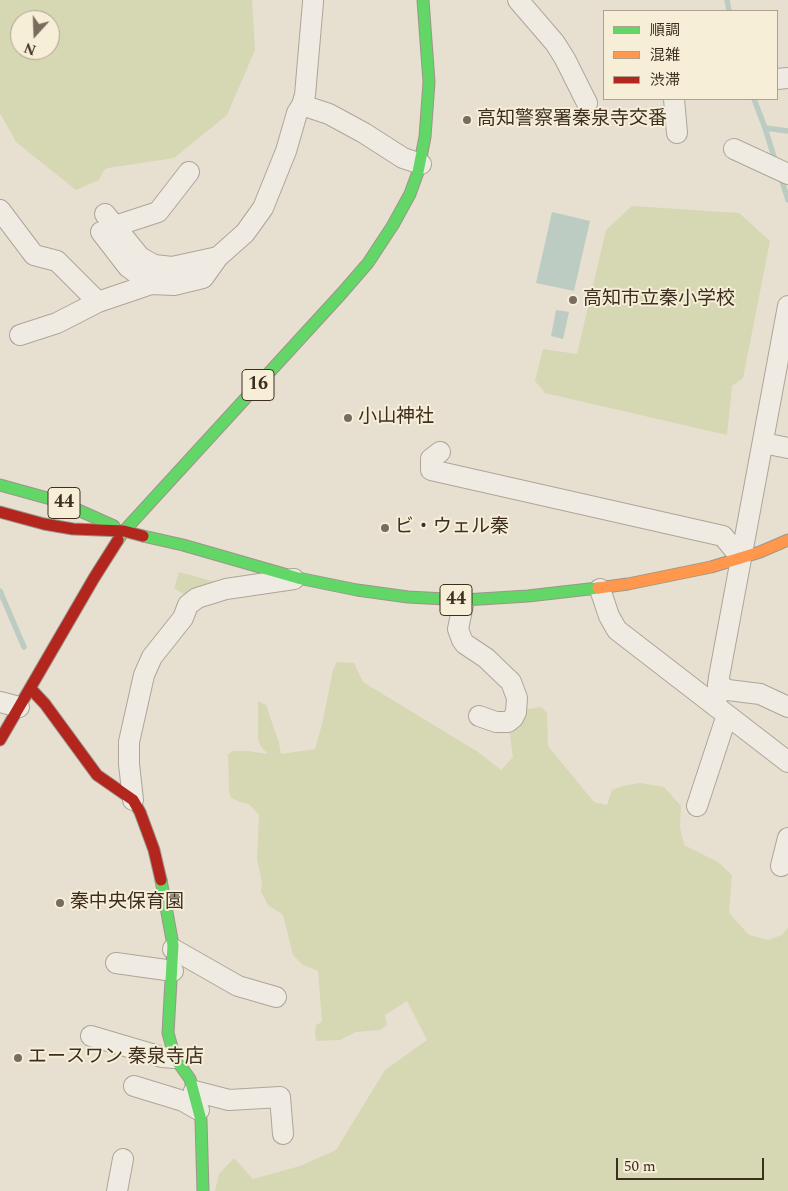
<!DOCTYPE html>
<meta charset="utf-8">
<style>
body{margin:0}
#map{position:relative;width:788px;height:1191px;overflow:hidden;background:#e7e0d1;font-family:Spectral,"Noto Sans JP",serif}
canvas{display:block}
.legend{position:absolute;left:603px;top:10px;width:175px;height:90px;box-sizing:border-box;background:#f7eed8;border:1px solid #ada18e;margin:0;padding:6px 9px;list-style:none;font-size:15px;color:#3d2e20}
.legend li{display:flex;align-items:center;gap:10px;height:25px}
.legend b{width:25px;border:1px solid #ada18e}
.north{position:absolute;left:10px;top:10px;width:50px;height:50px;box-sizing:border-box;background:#f7eed8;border:1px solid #ada18e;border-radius:50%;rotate:200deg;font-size:14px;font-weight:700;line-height:20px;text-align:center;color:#3d2e20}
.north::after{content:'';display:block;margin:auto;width:18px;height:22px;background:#786c5e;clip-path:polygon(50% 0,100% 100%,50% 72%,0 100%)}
.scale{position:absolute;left:616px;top:1158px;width:148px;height:22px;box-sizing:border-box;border:2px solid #3d2e20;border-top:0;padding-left:6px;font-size:15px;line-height:18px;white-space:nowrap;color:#3d2e20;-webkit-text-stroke:4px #f7eed8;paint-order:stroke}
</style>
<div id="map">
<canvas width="788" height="1191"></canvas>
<ul class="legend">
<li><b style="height:6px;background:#63d668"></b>順調</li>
<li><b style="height:6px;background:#ff974d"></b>混雑</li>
<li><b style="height:6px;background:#b3261e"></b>渋滞</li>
</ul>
<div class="north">N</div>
<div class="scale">50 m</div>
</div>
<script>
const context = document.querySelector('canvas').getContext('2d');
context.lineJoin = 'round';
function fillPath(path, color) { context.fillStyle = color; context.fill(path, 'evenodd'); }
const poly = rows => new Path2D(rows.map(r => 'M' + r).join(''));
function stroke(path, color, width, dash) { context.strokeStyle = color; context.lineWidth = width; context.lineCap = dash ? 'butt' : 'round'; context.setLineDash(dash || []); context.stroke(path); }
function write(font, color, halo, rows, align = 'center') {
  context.font = font + ' Spectral,"Noto Sans JP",serif'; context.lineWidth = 4; context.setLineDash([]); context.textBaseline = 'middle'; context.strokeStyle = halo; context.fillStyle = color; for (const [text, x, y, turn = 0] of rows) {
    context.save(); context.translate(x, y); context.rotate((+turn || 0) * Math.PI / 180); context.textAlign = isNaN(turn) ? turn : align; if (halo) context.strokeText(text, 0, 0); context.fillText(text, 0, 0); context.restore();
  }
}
fillPath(poly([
 [0,0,252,0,255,50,227,115,174,158,108,168,104,170,99,180,76,190,16,142,0,113],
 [20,20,50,20,50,50,20,50],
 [632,206,739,213,770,241,743,378,732,386,727,435,545,393,535,381,543,349,577,354,606,230],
 [179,572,216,582,186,596,174,588],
 [337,662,354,663,363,682,478,752,501,770,513,757,509,729,516,716,528,709,541,707,547,713,548,746,594,802,607,805,612,790,623,786,640,783,664,787,681,806,680,827,684,845,718,862,732,875,729,913,749,935,768,940,782,935,788,928,788,1191,215,1191,219,1174,234,1158,253,1179,300,1166,336,1150,385,1070,427,1040,407,1001,385,1015,387,1025,380,1030,356,1032,340,1040,316,1041,315,1033,316,1025,322,1022,318,971,303,965,293,955,283,915,268,905,261,892,262,883,257,859,259,815,249,804,240,802,231,798,229,791,228,754,233,751,248,751,268,754,261,747,258,739,258,701,266,705,279,743,281,754,315,749,322,724,333,670]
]), '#d6d7b3');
fillPath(poly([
 [552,212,590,221,574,291,536,283],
 [556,310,569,312,563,339,551,336]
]), '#bcccc2');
stroke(poly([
 [727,0,729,11],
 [754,99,765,128,788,131],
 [765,128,775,160],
 [781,178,788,200],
 [0,591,24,647]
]), '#bcccc2', 5.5);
const street = poly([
 [518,0,555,43,565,59,587,103],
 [777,79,788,78],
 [674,99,677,133],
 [302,105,305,95,313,2],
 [734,149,788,174],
 [0,210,34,255,57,261,98,302],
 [105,214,140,257,154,265,172,267,218,257,245,233,263,208,286,151,297,113,302,105,329,114,364,133,403,158,421,164],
 [115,226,158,212,189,172],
 [101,232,128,267,151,284],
 [20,335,57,323,98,302,151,284,174,285,203,278,218,257],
 [763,443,788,448],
 [440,452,431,459,431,470,723,536,741,558],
 [600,589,609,616,617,630,788,762],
 [464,600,458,629,462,640,465,644,486,658,511,682,517,698,516,712,513,718,508,722,496,722,479,716],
 [718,684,728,690,760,694,788,707],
 [0,702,19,707],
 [716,706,719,677,788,306],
 [133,800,129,764,129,742,144,675,152,657,183,618,188,605,197,598,226,589,294,579],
 [697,806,724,724,730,718],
 [781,866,788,838],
 [173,949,238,986,276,997],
 [116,963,173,971],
 [91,1036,162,1057,175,1058],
 [134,1086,183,1101,199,1110],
 [194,1091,229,1100,280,1097,283,1134],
 [117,1191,123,1159]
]);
const fast = poly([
 [0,485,58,501,114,526],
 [143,536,183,545,298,578,357,590,408,597,464,600,528,596,598,588],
 [118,540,124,531,342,293,368,263,393,225,410,194,418,172,425,137,429,82,423,0],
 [161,880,173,945,168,1033,175,1058,190,1079,201,1120,203,1191]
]);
const slow = poly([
 [598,588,628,584,711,567,760,552,788,540]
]);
const jam = poly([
 [0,512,44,524,73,529,124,531,143,536],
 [31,689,45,704,97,775,133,800,140,812,154,850,161,880],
 [0,740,94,578,118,540]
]);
stroke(street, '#ada599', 22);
stroke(fast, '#9c958a', 13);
stroke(slow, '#9c958a', 13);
stroke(jam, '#9c958a', 13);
stroke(street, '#efebe3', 20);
stroke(fast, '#63d668', 11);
stroke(slow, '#ff974d', 11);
stroke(jam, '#b3261e', 11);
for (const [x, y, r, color] of [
 [467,120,5,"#786c5e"],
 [573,300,5,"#786c5e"],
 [348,418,5,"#786c5e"],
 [385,528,5,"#786c5e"],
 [60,903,5,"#786c5e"],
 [18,1058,5,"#786c5e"]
]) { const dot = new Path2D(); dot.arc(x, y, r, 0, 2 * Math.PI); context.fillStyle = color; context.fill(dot); stroke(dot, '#f7eed8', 2); }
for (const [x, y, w] of [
 [258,385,32],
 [64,503,32],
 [456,600,32]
]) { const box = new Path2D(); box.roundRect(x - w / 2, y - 15.5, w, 31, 4); context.fillStyle = '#f7eed8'; context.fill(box); stroke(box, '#3d2e20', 1); }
write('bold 18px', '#3d2e20', null, [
 ["16",258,385],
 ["44",64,503],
 ["44",456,600]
]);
write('19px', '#3d2e20', '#f7eed8', [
 ["高知警察署秦泉寺交番",477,120],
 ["高知市立秦小学校",583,300],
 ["小山神社",358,418],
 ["ビ・ウェル秦",395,528],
 ["秦中央保育園",70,903],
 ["エースワン 秦泉寺店",28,1058]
], 'left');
</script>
